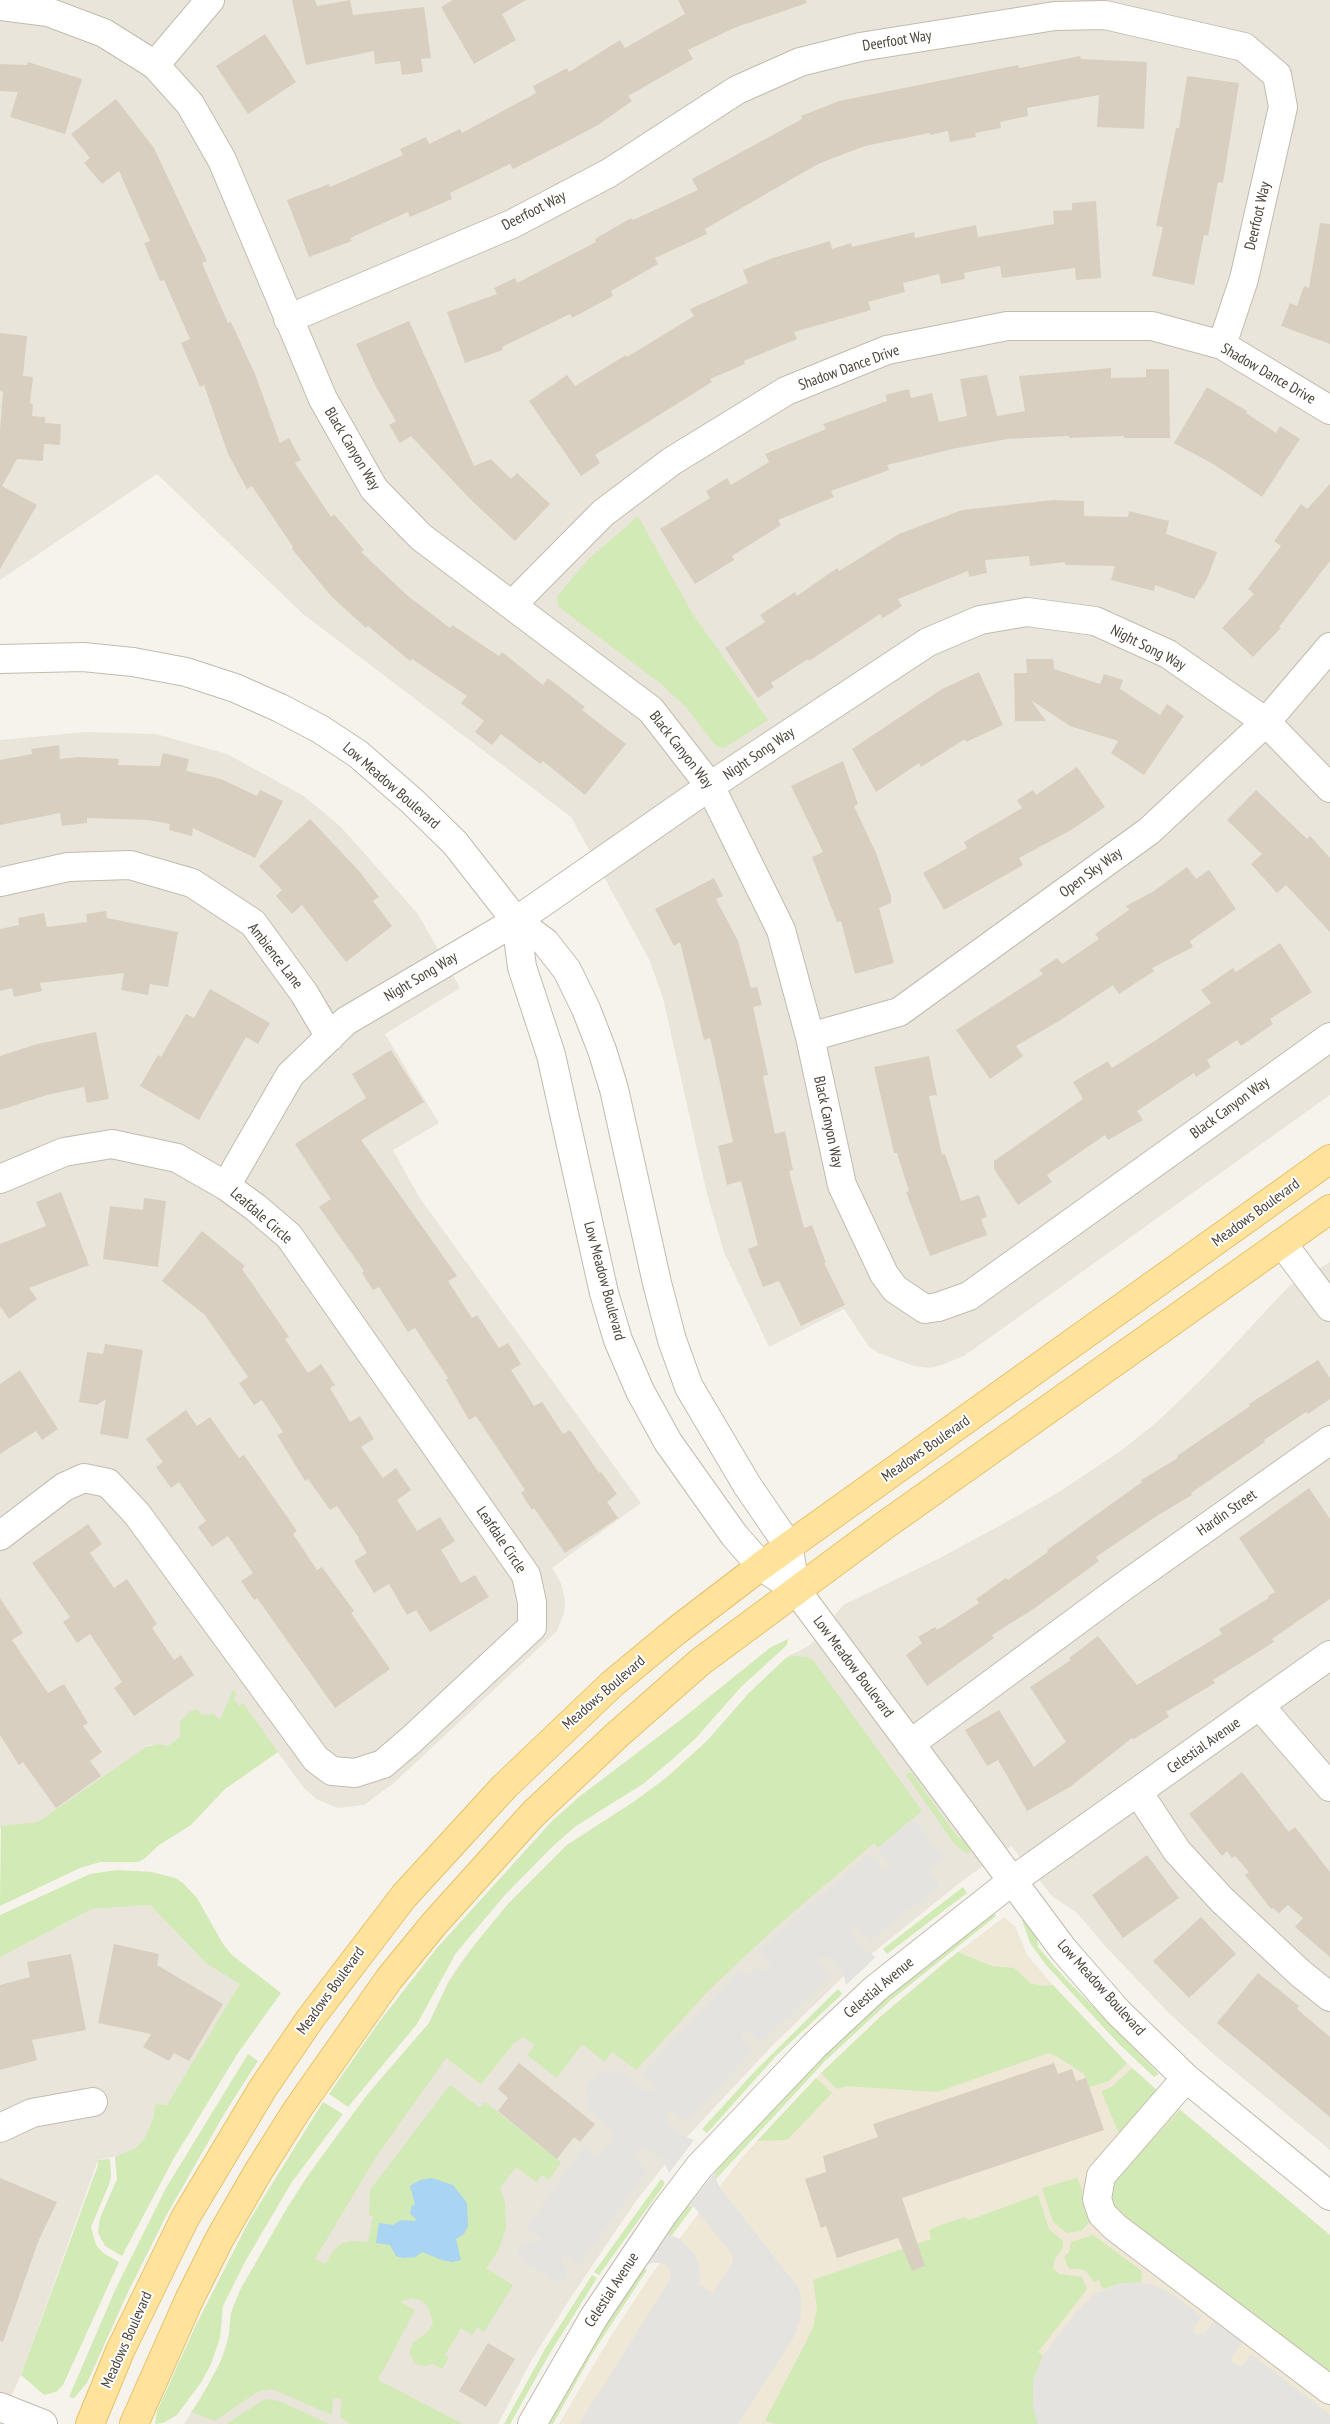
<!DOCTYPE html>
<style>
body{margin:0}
canvas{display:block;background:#f6f3ec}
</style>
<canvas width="1330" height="2424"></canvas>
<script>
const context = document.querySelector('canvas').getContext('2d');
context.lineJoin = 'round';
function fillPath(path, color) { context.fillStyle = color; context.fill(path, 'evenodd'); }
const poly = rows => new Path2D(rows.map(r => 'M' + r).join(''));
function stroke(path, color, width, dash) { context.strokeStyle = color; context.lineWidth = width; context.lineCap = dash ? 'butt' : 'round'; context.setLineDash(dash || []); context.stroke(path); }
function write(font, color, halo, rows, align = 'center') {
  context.font = font + ' "PT Sans Narrow",sans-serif'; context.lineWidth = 4; context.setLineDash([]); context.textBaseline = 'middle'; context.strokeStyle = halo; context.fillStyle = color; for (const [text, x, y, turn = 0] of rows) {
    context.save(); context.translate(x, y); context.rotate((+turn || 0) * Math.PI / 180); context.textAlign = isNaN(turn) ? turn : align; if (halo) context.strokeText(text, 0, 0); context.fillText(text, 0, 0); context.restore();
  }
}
fillPath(poly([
 [0,0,1330,0,1330,1095,964,1356,942,1365,930,1368,914,1366,879,1353,869,1347,844,1309,769,1347,724,1252,707,1194,663,998,649,959,571,817,303,614,157,474,0,580],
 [86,732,156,734,227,754,304,796,341,827,418,914,460,988,385,1034,439,1123,393,1150,419,1197,641,1503,552,1568,561,1583,565,1600,564,1613,557,1631,395,1782,364,1805,338,1808,318,1800,304,1788,251,1716,227,1764,157,1745,150,1745,38,1822,0,1828,0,740],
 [1330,1262,1330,2150,1211,2052,1168,2012,1107,1948,1076,1912,1053,1897,1011,1846,962,1881,843,1977,772,2046,686,2138,636,2201,573,2294,531,2361,498,2424,184,2424,218,2369,229,2335,231,2313,234,2305,287,2208,309,2174,367,2095,429,2023,448,1982,461,1962,508,1904,567,1845,635,1801,666,1778,707,1741,749,1693,787,1657,810,1645,843,1605,940,1558,1010,1520,1059,1492,1122,1450,1158,1421,1207,1374,1289,1286],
 [150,1905,207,1964,241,1984,167,2105,155,2103,153,2119,144,2139,136,2148,122,2155,98,2160,21,2375,0,2421,0,1957,92,1909]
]), '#eae5da');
fillPath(poly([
 [1004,1917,1015,1926,1028,1956,1078,2014,1127,2063,1158,2091,1330,2235,1330,2424,559,2424,609,2339,651,2275,744,2155,821,2073,880,2017,941,1965]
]), '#efe8d6');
fillPath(poly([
 [638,516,692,613,768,720,724,748,716,746,686,707,661,684,559,607,557,597,568,583,590,558],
 [788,1639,787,1645,741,1687,696,1738,674,1758,643,1784,576,1826,552,1847,505,1895,456,1953,417,2024,348,2107,329,2094,379,2022,437,1948,552,1821,579,1797,683,1718,771,1647],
 [792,1656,807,1657,813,1660,922,1811,878,1848,874,1843,777,1926,709,1990,636,2070,612,2052,605,2062,582,2044,557,2078,527,2055,535,2045,523,2037,514,2043,481,2084,446,2058,376,2157,315,2259,326,2264,333,2251,342,2243,353,2241,368,2242,373,2216,369,2215,370,2190,450,2085,480,2108,485,2102,561,2162,549,2180,542,2175,536,2182,516,2167,500,2188,505,2203,506,2228,499,2249,486,2268,513,2285,484,2332,477,2327,472,2335,461,2328,445,2355,449,2358,442,2369,433,2364,425,2366,415,2364,409,2352,413,2342,427,2333,433,2323,428,2307,422,2301,413,2298,400,2302,415,2310,378,2380,463,2424,350,2424,340,2417,342,2399,333,2398,332,2415,272,2389,257,2392,215,2421,191,2412,200,2400,224,2355,229,2335,231,2313,240,2290,287,2208,309,2174,367,2095,429,2023,449,1982,475,1944,508,1904,567,1845,635,1801,666,1778,707,1741,749,1693,787,1657],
 [233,1690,237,1695,233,1698,239,1706,243,1703,278,1752,225,1789,191,1825,159,1845,144,1859,138,1862,100,1862,80,1868,0,1906,1,1826,38,1822,146,1747,157,1744,168,1746,180,1737,180,1722,190,1711,197,1709,202,1715,214,1714,220,1720],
 [911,1772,956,1835,973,1849,967,1854,954,1843,906,1775],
 [117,1870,152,1872,175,1878,183,1883,197,1898,223,1944,232,1955,281,1993,238,2053,174,2158,122,2256,105,2246,98,2233,100,2218,117,2179,115,2157,136,2148,144,2139,153,2119,155,2103,167,2105,240,1984,207,1964,150,1905,92,1909,0,1957,0,1915,90,1874],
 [963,1887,967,1893,887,1954,883,1949],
 [993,1912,996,1916,891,2000,825,2061,716,2179,716,2171,723,2162,805,2072,887,1996],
 [1025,1919,1037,1937,1038,1947,1063,1976,1159,2074,1154,2077,1119,2044,1046,1965,1030,1943,1022,1920],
 [958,1952,992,1966,1014,1968,1030,1983,1044,1986,1053,1985,1127,2063,1109,2081,1089,2087,1084,2074,1058,2057,1049,2053,937,2092,847,2086,837,2089,821,2073,880,2017],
 [838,1989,842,1993,840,1996,776,2056,707,2133,702,2129,756,2070],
 [248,2054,258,2061,226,2111,167,2214,129,2290,87,2383,74,2398,69,2397,116,2288,166,2188],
 [1132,2068,1158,2091,1119,2133,1101,2091,1113,2086],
 [816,2078,832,2093,787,2140,757,2141],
 [323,2102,343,2114,292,2182,246,2260,223,2306,220,2338,211,2364,202,2381,177,2415,163,2423,155,2424,157,2411,196,2325,249,2221],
 [1180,2110,1330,2235,1330,2381,1125,2224,1107,2202,1111,2184],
 [110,2159,111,2175,110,2182,91,2227,96,2245,103,2253,119,2262,63,2385,56,2392,44,2395,21,2375,98,2165,98,2160],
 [1077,2178,1082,2189,1084,2210,1090,2221,1081,2231,1067,2233,1053,2222,1042,2188],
 [661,2179,664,2182,664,2185,599,2275,594,2272],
 [1038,2195,1049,2229,1063,2241,1063,2247,1055,2259,1053,2268,1059,2274,1082,2277,1087,2289,1038,2352,1043,2356,1034,2378,1033,2393,1038,2424,776,2424,765,2421,813,2328,817,2308,813,2280,931,2239,929,2231,933,2228,964,2217,969,2220],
 [688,2206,693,2207,672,2235,668,2235,667,2233],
 [1093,2235,1142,2271,1141,2282,1119,2284,1103,2289,1099,2280,1094,2282,1086,2271,1081,2269,1069,2269,1064,2257,1069,2252,1071,2242],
 [642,2267,647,2270,592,2354,553,2424,546,2424,588,2350],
 [592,2275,597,2278,550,2353,510,2424,504,2424,545,2349],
 [265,2399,280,2401,329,2424,226,2424]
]), '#d2eab5');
fillPath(poly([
 [913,1818,943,1859,928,1869,939,1886,869,1941,859,1928,852,1929,852,1935,864,1950,876,1957,846,1985,843,1974,828,1957,820,1957,820,1963,831,1975,760,2043,748,2031,742,2033,742,2039,753,2049,747,2056,687,2122,675,2112,670,2112,667,2116,668,2123,681,2135,694,2140,669,2173,664,2162,647,2148,639,2149,633,2156,634,2159,648,2170,579,2265,567,2256,562,2257,561,2261,568,2270,565,2279,557,2282,520,2258,518,2252,522,2243,530,2241,537,2243,540,2241,539,2237,526,2228,584,2147,598,2157,613,2141,615,2134,612,2131,588,2108,586,2088,593,2079,602,2072,619,2071,646,2091,654,2089,656,2085,643,2074,710,2001,741,1969,748,1976,759,1966,764,1971,768,1970,771,1965,758,1951,809,1905,870,1855,882,1870,889,1867,889,1863,878,1848],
 [716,2171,716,2179,720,2188,797,2286,801,2296,801,2316,795,2335,738,2424,579,2424,671,2278,669,2268,663,2263,652,2263,642,2267,667,2233,681,2240,695,2255,700,2269,700,2285,711,2292,714,2291,733,2262,732,2254,694,2207,688,2206],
 [1141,2282,1154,2285,1167,2291,1202,2316,1193,2330,1196,2335,1204,2334,1216,2318,1244,2340,1231,2358,1232,2362,1241,2367,1251,2354,1330,2415,1330,2424,1038,2424,1033,2407,1033,2393,1034,2378,1043,2356,1077,2311,1095,2294,1119,2284]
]), '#e5e3e0');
fillPath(poly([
 [432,2178,453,2185,467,2203,468,2226,464,2234,456,2239,461,2260,452,2262,442,2260,422,2252,416,2257,403,2258,396,2256,390,2245,376,2243,379,2223,393,2225,401,2220,415,2221,416,2219,410,2214,411,2206,415,2205,410,2186,420,2180]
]), '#a9d4f2');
fillPath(poly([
 [292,0,315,0,317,6,350,0,353,15,424,7,431,58,421,59,423,72,402,75,400,61,375,64,374,51,306,65],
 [453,0,526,0,502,14,516,40,474,64,441,7],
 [678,0,806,0,807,3,734,28,688,50,693,59,628,96,632,101,598,125,564,143,513,169,510,164,450,193,452,199,410,217,408,212,350,238,352,241,309,257,287,200,329,184,330,187,387,162,403,155,400,149,426,137,429,144,460,129,462,133,536,93,533,86,567,68,569,72,620,40,625,48,685,14],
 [265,34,296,82,248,114,216,66],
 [1080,56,1081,59,1147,62,1144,129,1097,127,1099,95,1027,108,1028,116,1000,122,1001,128,975,133,976,137,950,142,948,131,930,135,930,133,865,146,818,164,705,229,707,234,655,258,658,264,611,291,613,296,572,318,570,314,502,347,503,350,465,363,447,312,497,294,494,288,515,278,517,283,596,242,595,239,631,218,633,220,698,190,692,179,802,119,801,116,839,101,1018,65,1019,68],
 [28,62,82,79,65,134,10,117,18,92,0,91,0,64,27,65],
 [1187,76,1239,83,1223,183,1218,182,1208,236,1204,235,1194,285,1152,276,1163,227,1156,226,1176,128,1179,128],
 [116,99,154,148,207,261,202,263,228,323,231,322,255,374,280,443,289,438,301,460,295,463,331,517,334,514,364,550,361,552,408,596,450,628,452,625,499,656,502,652,543,685,548,678,585,707,582,710,626,744,585,795,543,761,540,764,501,734,492,745,475,732,484,721,461,703,467,696,412,659,410,661,368,626,366,628,332,597,292,549,293,547,252,486,247,489,228,454,204,385,200,387,181,343,190,339,164,280,160,281,144,243,150,241,119,171,102,184,84,163,90,158,71,134],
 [1096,201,1101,278,1076,280,1075,268,1002,278,1000,266,964,273,965,279,941,284,939,274,903,283,905,292,868,302,871,310,794,332,797,339,744,361,745,364,710,379,712,382,595,455,600,463,581,476,529,401,567,375,575,386,626,355,627,357,694,316,690,309,748,283,743,270,773,258,830,241,832,249,851,243,852,247,914,232,915,238,976,225,978,237,1054,224,1053,211,1072,210,1072,203],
 [1320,223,1330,224,1330,344,1281,326,1290,303,1297,306,1304,286,1309,288],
 [409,321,474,466,491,459,511,479,517,473,550,504,515,541,470,499,411,436,400,443,389,425,396,421,375,385,356,344],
 [0,333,27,336,23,376,33,377,30,403,33,404,32,416,45,417,45,423,61,424,60,445,44,444,43,461,17,459,2,486,37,505,0,569,0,430,3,392,0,391],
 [1111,368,1111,378,1146,377,1146,369,1169,369,1170,438,1124,438,1124,436,1069,438,1069,436,1008,439,957,448,887,465,889,470,831,491,834,497,778,520,781,525,732,556,734,560,695,584,660,529,710,498,706,491,727,478,731,485,769,462,765,454,826,429,823,424,887,401,885,395,909,389,911,398,932,393,939,422,967,416,960,379,987,375,997,416,1025,411,1019,376],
 [1207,387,1247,411,1246,413,1276,433,1280,426,1300,439,1262,497,1215,465,1174,443],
 [1330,484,1330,561,1279,627,1281,628,1253,657,1222,628,1254,594,1248,589,1281,546,1274,541,1301,504,1307,509],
 [1053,500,1084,501,1084,516,1128,517,1129,511,1169,521,1166,534,1217,552,1207,579,1194,599,1155,585,1154,591,1111,580,1115,566,1065,565,1065,562,1030,566,1029,556,985,560,987,573,969,577,968,571,898,599,902,606,883,618,880,614,809,661,808,659,771,683,774,687,758,698,725,648,765,622,760,615,795,592,797,596,837,568,839,571,899,534,962,510],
 [1026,659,1053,659,1054,669,1100,684,1104,674,1123,680,1120,689,1160,715,1167,704,1184,716,1144,775,1111,753,1118,741,1070,726,1031,700,1046,721,1015,721,1014,673,1027,673],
 [979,672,1003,725,966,742,965,739,921,767,919,763,876,792,852,749,942,689],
 [59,745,60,759,79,757,119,759,118,765,160,766,163,753,189,759,186,771,221,779,257,796,260,790,283,801,255,858,193,828,192,836,169,830,170,824,148,820,87,818,87,823,62,826,60,813,0,825,0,760,32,754,31,749],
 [843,761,858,804,854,806,876,853,891,896,891,903,879,908,894,963,855,974,841,921,837,922,812,857,823,852,791,786],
 [1077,767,1105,807,1071,830,1019,858,1023,865,944,910,923,873,967,848,964,842,1022,808,1017,800,1033,790,1036,795],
 [1256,790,1307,839,1310,836,1330,858,1330,932,1286,885,1277,893,1251,864,1262,854,1227,820],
 [310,819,359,871,379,897,373,901,392,926,346,962,302,905,292,914,276,896,282,890,259,866],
 [1187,867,1196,879,1209,870,1236,909,1190,941,1193,947,1152,968,1154,971,1119,994,1113,985,1059,1021,1016,1046,1023,1056,990,1079,956,1030,1043,974,1039,970,1057,958,1062,964,1099,939,1095,934,1129,910,1126,906,1154,891],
 [714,878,723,896,716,899,738,941,751,988,757,987,762,1005,753,1007,768,1075,763,1076,775,1134,785,1131,793,1170,789,1171,804,1228,812,1225,826,1263,824,1263,845,1305,801,1326,779,1281,763,1287,748,1249,758,1245,741,1181,727,1185,718,1146,733,1142,710,1038,704,1040,680,942,674,946,655,909],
 [106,911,107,918,178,932,168,987,150,984,148,995,121,990,124,973,40,983,42,991,14,997,12,988,0,991,0,929,19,925,18,918,44,913,47,927,87,922,86,914],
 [1280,943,1312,992,1270,1019,1273,1024,1241,1046,1237,1040,1207,1060,1211,1067,1196,1077,1194,1073,1137,1111,1143,1120,1108,1140,1105,1135,1047,1175,1052,1182,1018,1205,994,1169,994,1161,1083,1099,1073,1082,1108,1061,1112,1068,1156,1040,1211,1003,1201,990,1233,968,1236,972],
 [210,989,270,1023,258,1044,246,1037,199,1120,140,1086,158,1055,161,1057,186,1014,194,1018],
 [96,1032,109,1099,87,1103,84,1087,47,1095,0,1110,0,1056,37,1044],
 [391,1050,424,1102,361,1140,457,1276,448,1281,472,1318,477,1315,499,1348,508,1343,521,1364,511,1370,534,1406,542,1402,563,1434,570,1430,599,1473,601,1472,617,1494,607,1502,618,1518,565,1553,534,1508,532,1510,521,1493,525,1490,476,1416,469,1420,446,1380,448,1378,415,1328,408,1332,379,1287,373,1290,362,1273,364,1271,319,1207,331,1199,295,1144,366,1098,352,1074],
 [929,1056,937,1095,929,1096,942,1155,945,1154,961,1201,979,1195,987,1217,981,1219,987,1235,930,1256,906,1192,909,1191,897,1153,894,1153,874,1067],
 [61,1192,89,1265,29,1288,37,1299,9,1319,0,1306,0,1244,46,1226,36,1202],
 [144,1198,166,1201,158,1267,103,1259,110,1206,143,1210],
 [202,1231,245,1266,242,1269,289,1337,285,1339,308,1373,321,1364,335,1385,330,1388,350,1422,360,1416,374,1439,361,1447,383,1478,396,1468,411,1490,397,1500,417,1531,440,1517,455,1541,441,1550,461,1583,475,1575,489,1597,430,1632,416,1610,407,1615,389,1584,374,1593,354,1561,367,1553,358,1538,359,1538,337,1506,330,1510,308,1479,305,1481,277,1435,283,1432,262,1400,254,1405,239,1383,248,1377,205,1315,162,1281],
 [105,1344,143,1350,128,1439,100,1434,106,1399,97,1405,79,1402,87,1352,103,1354],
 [1318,1360,1330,1378,1330,1399,1308,1414,1306,1412,1264,1440,1265,1442,1191,1493,1192,1495,1155,1517,1096,1557,1099,1561,1035,1608,992,1635,994,1638,927,1686,906,1655,922,1643,918,1637,935,1627,937,1630,979,1603,976,1599,1006,1578,1008,1580,1048,1552,1047,1550,1142,1482,1141,1480,1178,1458,1177,1456,1250,1406,1249,1404],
 [20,1370,58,1429,42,1440,36,1431,0,1454,0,1384],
 [186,1410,197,1426,210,1417,239,1458,244,1455,297,1531,293,1534,317,1570,322,1567,354,1611,351,1613,390,1669,335,1708,257,1598,254,1600,241,1581,253,1573,228,1536,212,1547,198,1527,206,1521,179,1482,171,1488,156,1467,163,1462,146,1439],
 [1309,1488,1330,1519,1330,1599,1272,1639,1274,1642,1213,1680,1215,1683,1166,1712,1169,1717,1134,1739,1132,1738,1070,1787,1027,1811,998,1760,987,1766,965,1730,999,1710,1034,1767,1066,1742,1030,1687,1071,1660,1069,1658,1098,1636,1137,1685,1222,1634,1219,1629,1269,1598,1268,1596,1275,1592,1239,1538],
 [88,1524,102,1544,90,1553,114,1588,127,1579,157,1624,152,1628,174,1660,181,1655,194,1675,134,1716,114,1688,122,1682,90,1634,77,1643,63,1622,70,1617,32,1563],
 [0,1598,23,1633,12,1640,48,1693,64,1684,88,1723,83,1726,102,1752,90,1761,101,1776,56,1808,23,1762,19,1765,0,1735],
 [1242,1772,1289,1832,1295,1827,1330,1872,1330,1957,1295,1927,1303,1918,1288,1905,1279,1913,1273,1908,1271,1909,1245,1875,1249,1872,1235,1856,1232,1858,1227,1851,1222,1856,1189,1814],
 [1147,1855,1179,1898,1123,1938,1092,1895],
 [1201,1917,1236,1954,1189,1998,1153,1961],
 [114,1944,159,1954,157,1965,223,2004,189,2061,174,2053,169,2061,143,2047,151,2034,98,2023],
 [71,1954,86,2030,32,2040,37,2060,0,2070,0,1985,30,1977,27,1962],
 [1258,1973,1299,2006,1297,2009,1330,2037,1330,2117,1217,2023],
 [519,2063,595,2124,580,2142,574,2137,557,2159,498,2111,508,2098,498,2089],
 [1054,2063,1058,2074,1072,2069,1076,2081,1086,2078,1104,2130,902,2198,925,2266,912,2271,898,2238,837,2258,826,2226,821,2228,805,2179,826,2172,823,2156,878,2137,873,2124],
 [0,2178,57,2202,38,2242,3,2342,0,2341],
 [488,2343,515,2359,486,2407,459,2391]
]), '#d8cfc1');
const minor = poly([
 [0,6,48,12,104,33,155,65,190,104,222,160,323,399,374,489,421,537,651,710,710,786,781,930,810,1037,842,1185,884,1274,895,1289,925,1309,938,1307,969,1296,1330,1037],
 [155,65,210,0],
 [288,319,512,224,609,173,737,90,800,62,860,47,1055,16,1105,15,1244,47,1277,75,1283,107,1244,279,1222,345],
 [512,605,603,513,672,461,786,391,887,350,1007,326,1152,326,1222,345,1330,410],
 [0,659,83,657,133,662,186,672,235,688,280,708,320,729,358,754,412,801,455,843,516,921,545,942,567,970,586,1009,602,1050,614,1089,657,1283,672,1340,689,1387,747,1485,788,1545,796,1590],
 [0,882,68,867,130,865,192,883,253,923,304,993,330,1037],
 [516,921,522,967,551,1055,604,1293,618,1340,640,1391,668,1442,734,1535,761,1566,796,1590,1063,1949,1118,2012,1186,2078,1330,2196],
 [810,1037,899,1012,1149,831,1266,722,1330,647],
 [0,1179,64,1152,112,1144,177,1158,226,1186,255,1207,289,1236,526,1575,532,1602,532,1627,411,1740,383,1764,355,1773,332,1771,316,1759,137,1514,108,1483,84,1478,64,1487,0,1536],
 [226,1186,290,1075,346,1021,516,921,710,786,928,642,980,620,1027,612,1095,621,1168,654,1266,722,1330,788],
 [1282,1243,1330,1307],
 [1260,1706,1330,1787],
 [910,1744,1124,1586,1330,1440],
 [1138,1792,1177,1851,1222,1900,1300,1973,1330,1997],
 [1186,2078,1101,2176,1097,2199,1102,2214,1115,2227,1330,2390],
 [0,2128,32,2113,93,2102],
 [0,2407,43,2424],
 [532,2424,594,2317,664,2213,699,2167,814,2046,875,1989,1012,1881,1330,1655]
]);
const major = poly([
 [90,2424,120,2351,185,2218,263,2088,310,2019,404,1896,504,1787,612,1684,676,1631,761,1566,1330,1159],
 [134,2424,189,2300,220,2238,258,2172,297,2110,389,1979,434,1924,533,1814,617,1735,700,1662,881,1528,1330,1209]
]);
stroke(minor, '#c2bbae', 30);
stroke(major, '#e6c16a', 30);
stroke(minor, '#fff', 28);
stroke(major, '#ffe39c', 28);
write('15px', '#4b4439', '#fff', [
 ["Deerfoot Way",897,41,-9],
 ["Deerfoot Way",534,211,-27],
 ["Deerfoot Way",1258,216,-77],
 ["Shadow Dance Drive",849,368,-20],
 ["Shadow Dance Drive",1268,374,30],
 ["Black Canyon Way",352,449,59],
 ["Night Song Way",1148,648,27],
 ["Black Canyon Way",681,750,52],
 ["Night Song Way",759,754,-34],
 ["Low Meadow Boulevard",391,786,41],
 ["Open Sky Way",1091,873,-36],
 ["Ambience Lane",275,956,52],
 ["Night Song Way",421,977,-31],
 ["Black Canyon Way",1230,1108,-36],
 ["Black Canyon Way",828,1122,78],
 ["Meadows Boulevard",1256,1213,-36],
 ["Leafdale Circle",261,1216,41],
 ["Low Meadow Boulevard",604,1281,75],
 ["Meadows Boulevard",926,1449,-35],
 ["Hardin Street",1227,1513,-35],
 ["Leafdale Circle",501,1540,56],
 ["Low Meadow Boulevard",853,1667,53],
 ["Meadows Boulevard",604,1693,-41],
 ["Celestial Avenue",1204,1746,-35],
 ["Celestial Avenue",879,1988,-40],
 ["Low Meadow Boulevard",1101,1988,48],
 ["Meadows Boulevard",331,1991,-54],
 ["Celestial Avenue",612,2290,-57],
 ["Meadows Boulevard",127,2340,-66]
]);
</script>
